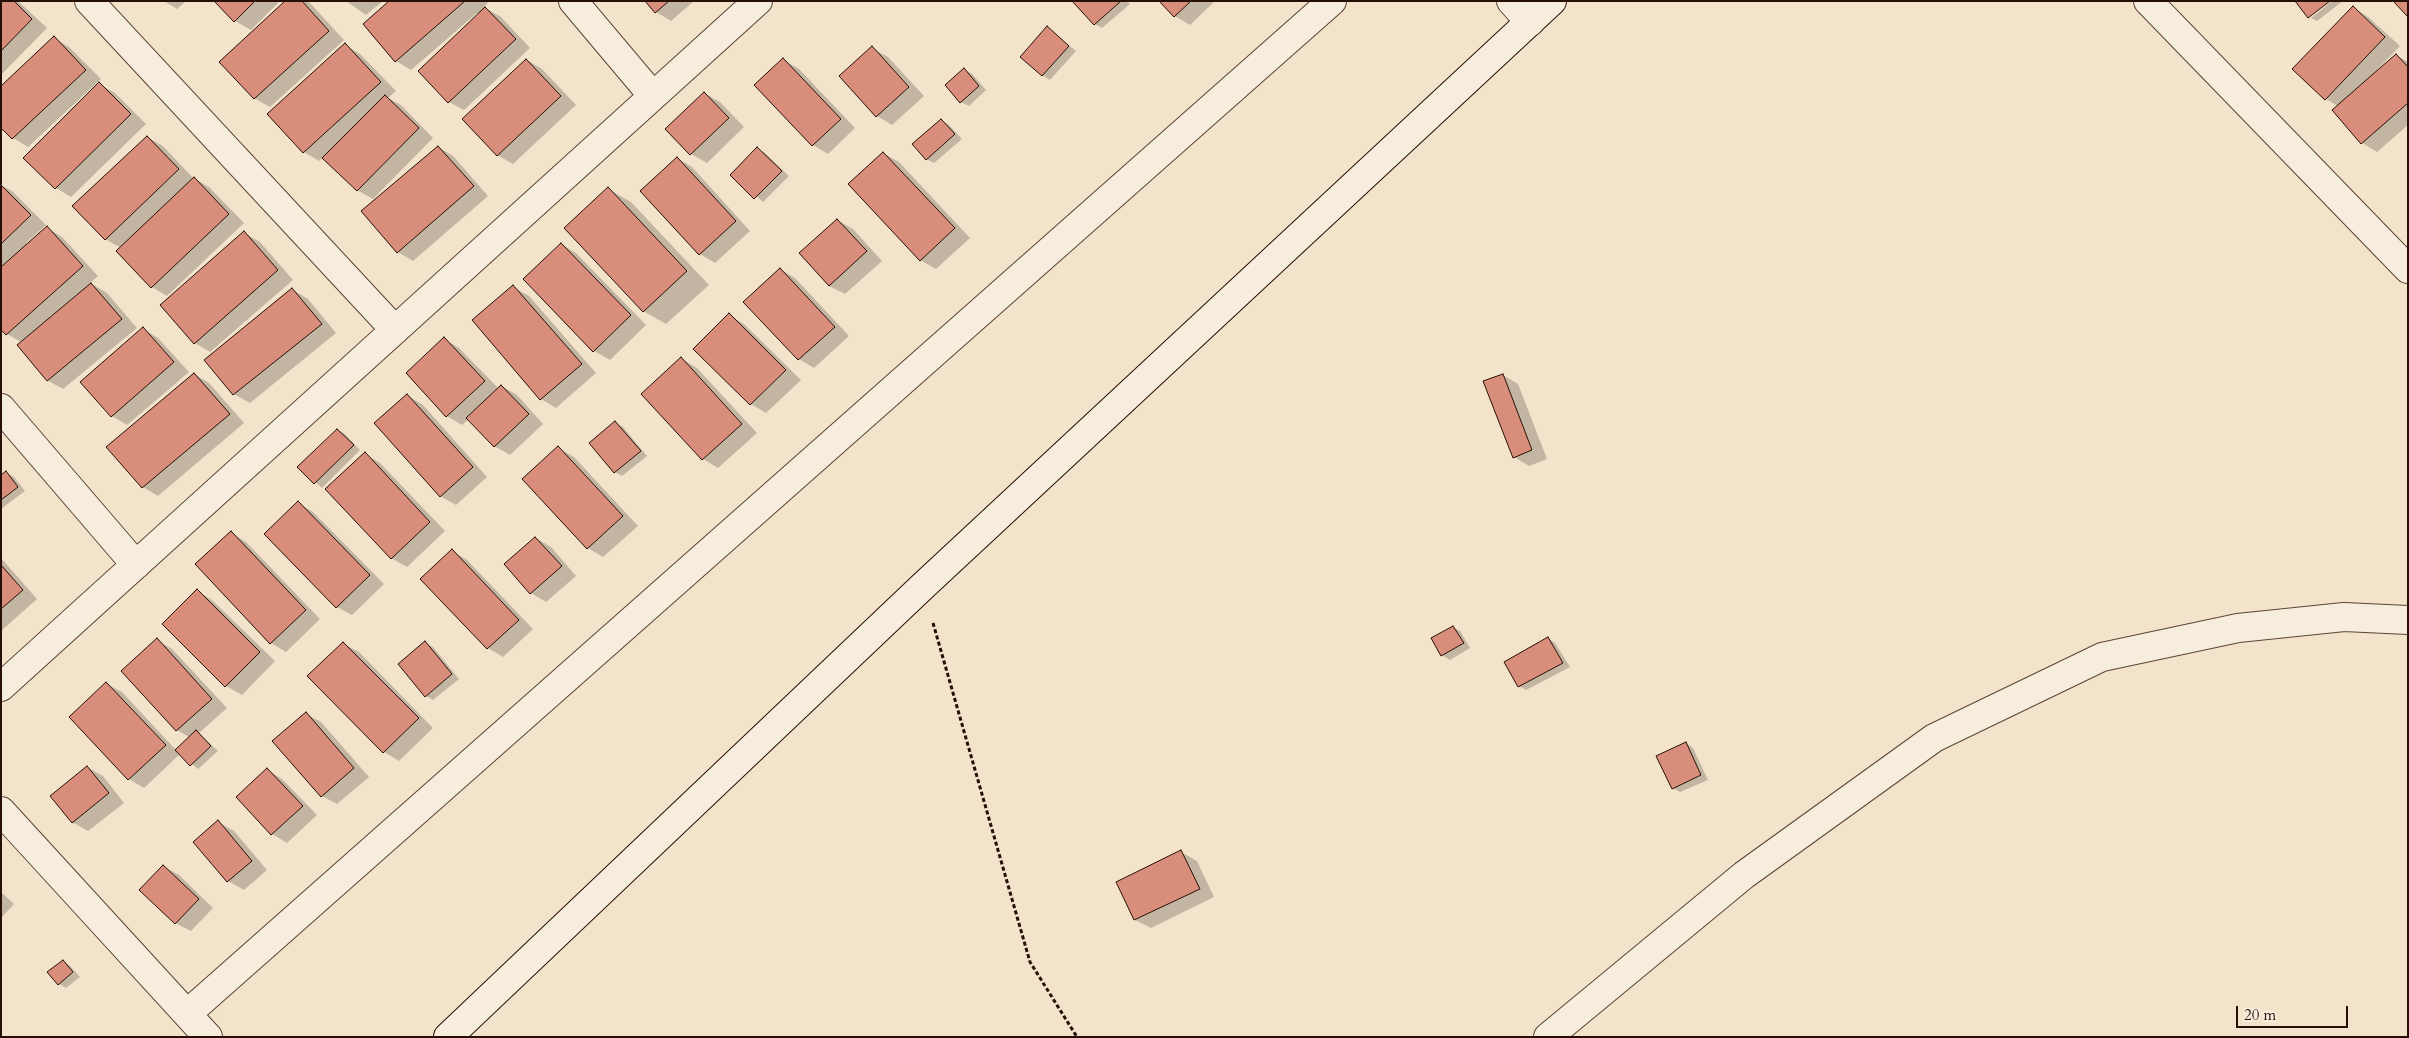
<!DOCTYPE html>
<style>
body{margin:0}
#map{position:relative;width:2409px;height:1038px;overflow:hidden;background:#f3e3cb;font-family:Cardo,serif}
canvas{display:block}
.frame{position:absolute;inset:0;border:2px solid #270f05;pointer-events:none}
.scale{position:absolute;left:2236px;top:1006px;width:112px;height:22px;box-sizing:border-box;border:2px solid #270f05;border-top:0;padding-left:6px;font-size:15px;line-height:18px;white-space:nowrap;color:#270f05;-webkit-text-stroke:4px #f7eddd;paint-order:stroke}
</style>
<div id="map">
<canvas width="2409" height="1038"></canvas>
<div class="frame"></div>
<div class="scale">20 m</div>
</div>
<script>
const context = document.querySelector('canvas').getContext('2d');
context.lineJoin = 'round';
function fillPath(path, color) { context.fillStyle = color; context.fill(path, 'evenodd'); }
const poly = rows => new Path2D(rows.map(r => 'M' + r).join(''));
function stroke(path, color, width, dash) { context.strokeStyle = color; context.lineWidth = width; context.lineCap = dash ? 'butt' : 'round'; context.setLineDash(dash || []); context.stroke(path); }
fillPath(poly([
 [1,1,18,1,47,28,1,75],
 [164,1,186,1,177,9],
 [216,1,280,1,251,30,235,21],
 [287,1,306,1,310,3,344,40,270,107,254,98],
 [346,1,383,1,366,15],
 [391,1,489,1,484,7,501,17,530,48,464,110,449,102,479,15,477,13,411,70,396,61],
 [646,1,694,1,671,21,656,12],
 [1074,1,1127,1,1130,4,1102,28,1095,24],
 [1160,1,1215,1,1190,25,1175,16],
 [2332,1,2343,1,2317,21,2311,18],
 [2353,8,2368,17,2400,46,2377,70,2378,72,2397,56,2408,62,2408,125,2377,152,2362,143,2338,106,2326,99,2294,69],
 [1047,28,1076,51,1050,80,1042,75],
 [54,38,69,47,101,79,28,147,13,138,1,127],
 [345,45,360,54,396,91,388,98,401,105,433,138,373,199,357,190,324,157,319,161,304,152,269,114],
 [872,48,888,57,924,96,892,125,877,116],
 [527,60,542,69,576,105,513,164,497,155],
 [783,60,799,69,855,128,828,154,813,145],
 [965,70,972,74,986,90,969,106,961,102],
 [99,84,115,93,146,124,71,197,56,188],
 [704,93,720,102,744,127,707,163,691,154,667,129],
 [941,120,949,125,962,139,934,163,926,159],
 [147,137,163,146,193,178,209,187,244,223,167,296,152,287,118,251,121,248,105,239],
 [438,147,453,156,488,196,413,261,398,252],
 [758,149,765,153,789,176,763,202,732,175],
 [883,153,899,162,970,238,936,269,920,260],
 [677,158,692,167,750,231,715,263,700,254],
 [1,185,12,191,46,225,26,243,28,245,47,228,62,237,98,276,90,283,107,293,137,328,63,389,47,380,21,342,7,334,1,328],
 [608,189,631,202,709,285,666,324,643,311],
 [837,220,853,229,882,261,845,294,829,286],
 [244,233,260,242,293,280,210,352,195,343],
 [561,244,576,253,646,325,610,360,594,351],
 [780,269,795,278,849,336,814,368,799,359,745,302],
 [513,287,529,296,596,373,556,408,541,399],
 [293,290,308,299,336,333,250,403,234,394,206,360],
 [729,315,744,324,801,380,766,413,751,404,695,349],
 [143,329,158,338,189,372,127,425,112,416,82,382],
 [444,339,459,348,499,389,502,386,517,395,543,424,510,455,494,446,469,419,462,425,447,416],
 [682,359,697,368,757,433,718,468,703,459,643,394],
 [194,374,209,383,244,423,158,496,143,487],
 [1503,375,1518,384,1547,459,1529,466,1514,457],
 [408,396,423,405,487,477,456,505,440,496],
 [615,423,623,427,647,456,622,476,615,472],
 [338,430,345,434,360,450,322,488,299,467],
 [558,448,574,457,638,526,603,557,588,548],
 [365,454,380,463,445,531,407,567,391,558],
 [7,473,14,477,25,491,1,509,1,477],
 [298,503,313,512,384,584,352,615,337,607],
 [231,533,246,542,320,619,286,652,271,643],
 [536,538,551,547,576,576,546,602,531,593,506,564],
 [452,551,467,560,533,629,503,657,488,648,422,579],
 [1,558,37,599,1,631],
 [197,591,212,600,275,661,242,695,226,686,164,624],
 [1453,627,1460,631,1470,648,1450,660,1442,655,1432,639],
 [1548,638,1555,643,1570,667,1526,690,1519,686],
 [157,640,172,649,227,708,199,733,218,751,198,769,180,754,144,788,129,779,107,684,122,692,176,750,189,737,177,730,123,671],
 [425,643,433,647,459,679,433,700,426,696],
 [344,644,359,652,433,728,399,761,384,752],
 [306,714,321,722,369,777,337,804,322,796],
 [1686,743,1693,748,1708,780,1680,792,1673,788],
 [87,767,103,776,124,803,88,831,72,822],
 [267,770,282,779,317,815,287,843,272,834],
 [218,822,234,831,267,870,244,890,228,881,194,842],
 [1181,852,1197,861,1214,897,1151,928,1135,920,1118,883],
 [163,866,179,875,213,908,191,931,175,923],
 [1,892,14,904,1,918],
 [63,961,70,966,80,977,66,988,59,984]
]), '#0003');
const building = poly([
 [1,1,14,1,32,19,1,51,1,1],
 [214,1,255,1,234,22,214,1],
 [285,1,302,1,329,31,254,99,219,62,285,1],
 [389,1,465,1,395,62,363,24,389,1],
 [645,1,669,1,655,13,645,1],
 [1072,1,1121,1,1094,25,1072,1],
 [1159,1,1191,1,1174,17,1159,1],
 [2295,1,2330,1,2308,18,2295,1],
 [2393,1,2408,1,2408,17,2393,1],
 [2353,6,2385,37,2325,100,2292,69,2353,6],
 [485,7,516,39,448,103,418,71,485,7],
 [1047,26,1069,46,1042,76,1020,57,1047,26],
 [54,36,86,70,12,139,1,128,1,86,54,36],
 [345,43,381,82,303,153,267,114,345,43],
 [872,46,909,87,876,117,839,76,872,46],
 [2396,54,2408,67,2408,103,2361,144,2332,110,2396,54],
 [783,58,841,119,812,146,754,85,783,58],
 [526,59,561,96,497,156,462,119,526,59],
 [964,68,979,86,960,103,945,85,964,68],
 [99,82,131,114,55,189,23,158,99,82],
 [704,92,729,118,690,155,665,129,704,92],
 [385,95,419,128,357,191,322,158,385,95],
 [941,119,955,134,926,160,912,144,941,119],
 [147,136,179,169,105,240,72,206,147,136],
 [438,146,474,186,397,253,361,211,438,146],
 [757,147,782,171,754,199,730,175,757,147],
 [883,152,955,228,920,261,848,184,883,152],
 [677,157,736,221,699,255,640,191,677,157],
 [194,177,229,214,151,288,116,251,194,177],
 [1,185,31,215,1,244,1,185],
 [608,187,687,271,643,312,564,228,608,187],
 [837,219,867,251,829,286,799,253,837,219],
 [47,226,83,266,6,335,1,330,1,267,47,226],
 [244,231,278,270,194,344,160,305,244,231],
 [561,243,631,315,593,352,523,279,561,243],
 [780,268,835,327,798,360,743,302,780,268],
 [91,283,122,319,47,381,17,345,91,283],
 [513,285,582,364,540,400,472,320,513,285],
 [292,288,322,324,233,395,204,360,292,288],
 [729,313,786,370,750,405,693,349,729,313],
 [143,327,174,362,111,417,80,382,143,327],
 [444,337,485,381,446,417,406,373,444,337],
 [681,357,742,424,702,460,641,394,681,357],
 [194,373,230,414,142,488,106,447,194,373],
 [1503,374,1532,450,1513,458,1483,381,1503,374],
 [501,385,529,414,494,447,466,418,501,385],
 [407,394,473,467,440,497,374,423,407,394],
 [615,421,641,451,614,473,589,443,615,421],
 [337,429,354,445,314,484,297,467,337,429],
 [558,446,623,516,587,549,522,479,558,446],
 [365,452,430,522,391,559,325,489,365,452],
 [6,471,18,487,1,500,1,475,6,471],
 [298,501,370,575,336,608,264,534,298,501],
 [231,531,306,610,270,644,195,564,231,531],
 [535,537,562,566,530,594,504,564,535,537],
 [452,549,519,620,487,649,420,579,452,549],
 [1,565,23,590,1,609,1,565],
 [197,589,260,652,225,687,162,624,197,589],
 [1453,626,1464,643,1441,656,1431,638,1453,626],
 [1548,637,1563,663,1518,687,1504,662,1548,637],
 [157,638,212,699,176,731,121,671,157,638],
 [425,641,452,674,425,697,398,664,425,641],
 [343,642,419,718,383,753,307,676,343,642],
 [106,682,166,745,128,780,69,717,106,682],
 [306,712,354,768,321,797,272,741,306,712],
 [196,730,211,746,190,766,175,750,196,730],
 [1686,742,1701,775,1672,789,1656,756,1686,742],
 [87,766,109,793,72,823,50,796,87,766],
 [267,768,303,806,271,835,236,797,267,768],
 [218,820,252,861,227,882,193,842,218,820],
 [1181,850,1200,889,1134,920,1116,882,1181,850],
 [163,865,199,899,175,924,139,890,163,865],
 [63,960,73,972,58,985,47,972,63,960]
]);
fillPath(building, '#d88e7b');
stroke(building, '#270f05', 1);
const street = poly([
 [89,1,395,330],
 [573,1,653,96],
 [1511,1,1530,22],
 [2148,1,2408,269],
 [1,408,136,565],
 [1,687,758,1],
 [1,811,208,1037],
 [188,1013,1332,1],
 [1548,1037,1744,875,1934,738,2102,657,2238,628,2344,617,2408,620]
]);
const secondary = poly([
 [448,1037,923,586,1552,1]
]);
stroke(street, '#5a4436', 30);
stroke(secondary, '#270f05', 30);
stroke(poly([
 [933,623,1030,962,1077,1037]
]), '#270f05', 3, [4, 2.5]);
stroke(street, '#f7eddd', 28);
stroke(secondary, '#f7eddd', 28);
</script>
